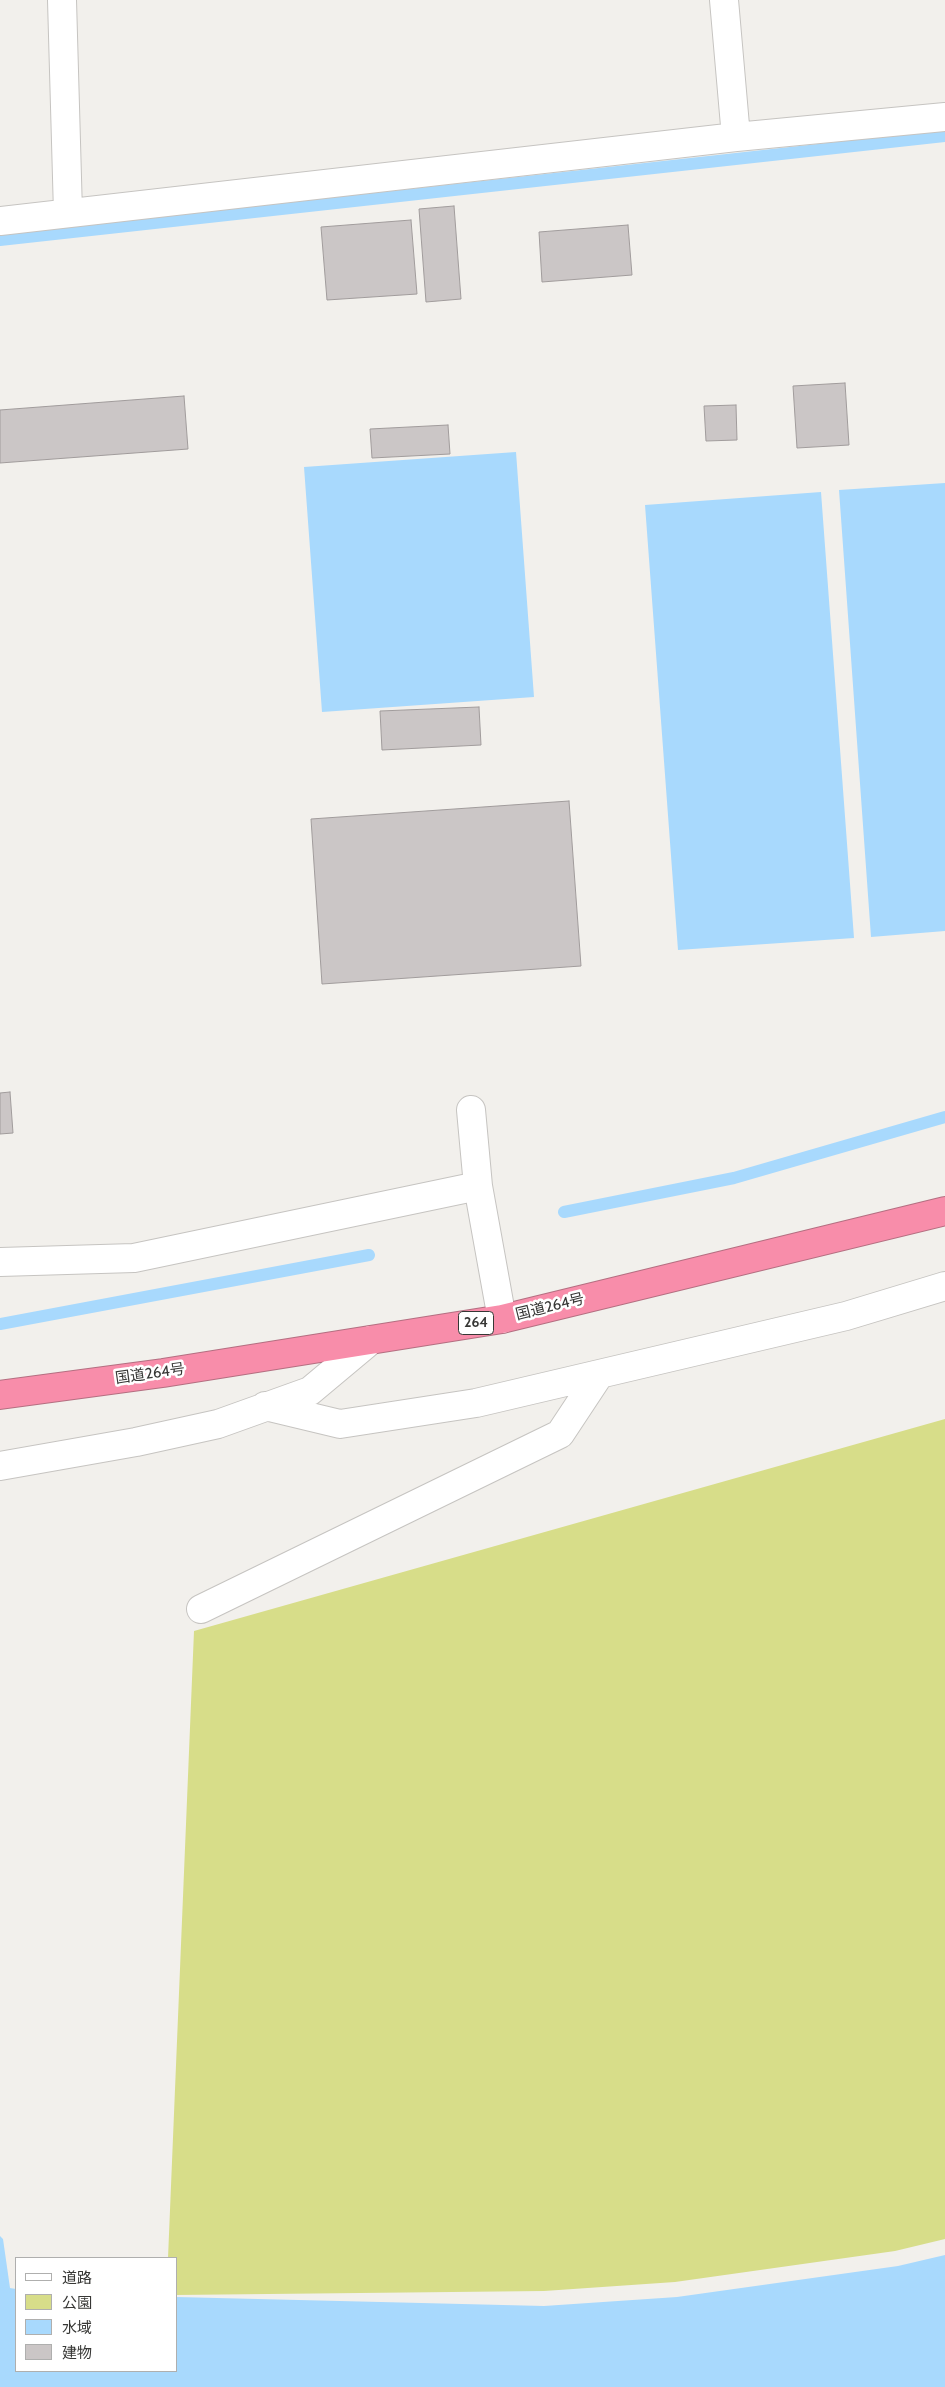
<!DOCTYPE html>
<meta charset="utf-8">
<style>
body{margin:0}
#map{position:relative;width:945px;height:2387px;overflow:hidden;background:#f2f0ec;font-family:Cabin,"Noto Sans JP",sans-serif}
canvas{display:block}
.legend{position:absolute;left:15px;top:2257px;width:162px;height:115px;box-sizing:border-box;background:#fff;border:1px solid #afafae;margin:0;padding:6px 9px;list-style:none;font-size:15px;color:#373735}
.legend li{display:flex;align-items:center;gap:10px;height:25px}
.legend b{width:25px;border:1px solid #afafae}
</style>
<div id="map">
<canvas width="945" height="2387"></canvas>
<ul class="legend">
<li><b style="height:6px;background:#fff"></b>道路</li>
<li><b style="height:14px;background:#d7dd89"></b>公園</li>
<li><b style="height:14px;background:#a8d9fd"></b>水域</li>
<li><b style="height:14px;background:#cbc6c6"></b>建物</li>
</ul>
</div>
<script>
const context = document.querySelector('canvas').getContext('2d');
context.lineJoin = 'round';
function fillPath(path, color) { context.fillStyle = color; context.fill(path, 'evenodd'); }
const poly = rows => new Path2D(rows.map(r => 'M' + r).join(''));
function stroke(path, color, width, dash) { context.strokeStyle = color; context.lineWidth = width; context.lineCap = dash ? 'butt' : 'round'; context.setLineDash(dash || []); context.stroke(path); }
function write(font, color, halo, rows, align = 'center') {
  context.font = font + ' Cabin,"Noto Sans JP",sans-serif'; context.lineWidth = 5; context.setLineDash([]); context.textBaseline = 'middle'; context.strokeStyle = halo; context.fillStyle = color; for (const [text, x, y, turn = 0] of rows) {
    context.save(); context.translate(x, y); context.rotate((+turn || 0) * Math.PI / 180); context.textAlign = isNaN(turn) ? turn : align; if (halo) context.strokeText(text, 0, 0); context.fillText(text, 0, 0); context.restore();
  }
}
fillPath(poly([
 [945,1419,945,2239,895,2251,675,2282,544,2291,176,2295,176,2258,168,2258,194,1631]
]), '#d7dd89');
fillPath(poly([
 [516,452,534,697,322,712,304,467],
 [945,483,945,931,871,937,839,490],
 [821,492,854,938,678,950,645,505],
 [0,2236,3,2239,10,2288,16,2289,16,2371,176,2371,176,2297,544,2306,677,2297,898,2266,945,2255,945,2387,0,2387]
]), '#a8d9fd');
stroke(poly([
 [0,240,945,136],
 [564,1212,734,1178,945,1117],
 [0,1324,369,1255]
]), '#a8d9fd', 12);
const building = poly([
 [454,206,461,299,426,302,419,209,454,206],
 [411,220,417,294,327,300,321,227,411,220],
 [628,225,632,275,542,282,539,232,628,225],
 [845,383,849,445,797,448,793,386,845,383],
 [184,396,188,449,0,463,0,410,184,396],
 [736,405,737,440,706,441,704,406,736,405],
 [448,425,450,454,372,458,370,429,448,425],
 [479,707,481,745,382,750,380,711,479,707],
 [569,801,581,966,322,984,311,819,569,801],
 [10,1092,13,1133,0,1134,0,1093,10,1092]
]);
fillPath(building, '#cbc6c6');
stroke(building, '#a19c9c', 1);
const minor = poly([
 [62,0,68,213],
 [724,0,736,137],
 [0,221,736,137,945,117],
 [471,1110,478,1186],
 [0,1262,134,1258,478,1186,502,1319],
 [265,1406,340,1424,476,1403,846,1316,945,1286],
 [0,1466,136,1442,218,1424,310,1391,371,1340],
 [201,1609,560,1434,599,1375]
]);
const highway = poly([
 [0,1395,163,1373,502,1319,945,1211]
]);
stroke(minor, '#c6c4c1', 30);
stroke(highway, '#b46f81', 30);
stroke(minor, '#fff', 28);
stroke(highway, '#f88daa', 28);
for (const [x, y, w] of [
 [476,1323,35]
]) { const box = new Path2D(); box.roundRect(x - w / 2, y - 11.5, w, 23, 4); context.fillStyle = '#fff'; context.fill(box); stroke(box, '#373735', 1); }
write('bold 14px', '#373735', null, [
 ["264",476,1323]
]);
write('15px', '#373735', '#fff', [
 ["国道264号",550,1307,-14],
 ["国道264号",150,1374,-8]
]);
</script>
